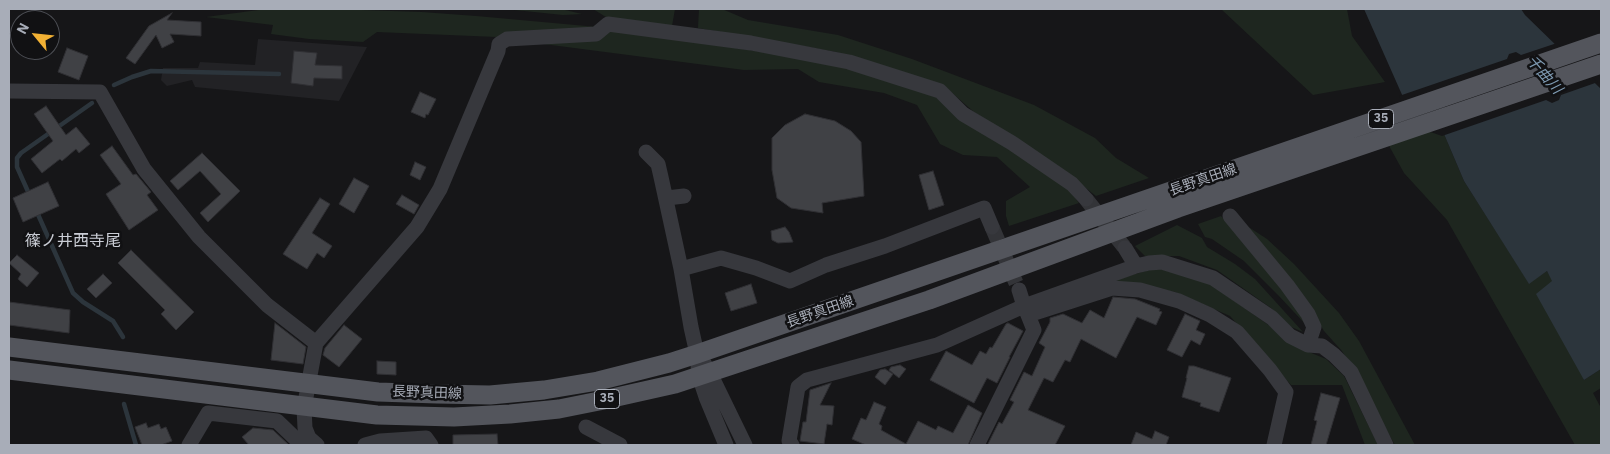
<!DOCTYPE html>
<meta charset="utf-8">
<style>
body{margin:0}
#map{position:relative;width:1610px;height:454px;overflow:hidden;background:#161618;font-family:"IBM Plex Sans",sans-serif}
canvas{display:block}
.frame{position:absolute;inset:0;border:10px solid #a8adb8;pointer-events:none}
.north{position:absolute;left:10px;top:10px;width:50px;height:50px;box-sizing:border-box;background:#111113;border:1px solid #4d4f55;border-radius:50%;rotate:298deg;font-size:14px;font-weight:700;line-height:20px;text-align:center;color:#a8adb8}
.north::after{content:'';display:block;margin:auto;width:18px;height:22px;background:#f2b134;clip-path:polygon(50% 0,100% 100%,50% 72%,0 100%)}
</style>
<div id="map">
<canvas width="1610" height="454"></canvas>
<div class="frame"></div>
<div class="north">N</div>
</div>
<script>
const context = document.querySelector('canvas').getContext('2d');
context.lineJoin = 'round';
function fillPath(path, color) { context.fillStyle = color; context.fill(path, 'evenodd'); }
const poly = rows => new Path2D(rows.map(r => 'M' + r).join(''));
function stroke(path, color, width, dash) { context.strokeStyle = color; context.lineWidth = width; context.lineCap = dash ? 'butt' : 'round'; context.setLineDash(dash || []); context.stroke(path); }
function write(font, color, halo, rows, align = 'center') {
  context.font = font + ' "IBM Plex Sans","Noto Sans JP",sans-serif'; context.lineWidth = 5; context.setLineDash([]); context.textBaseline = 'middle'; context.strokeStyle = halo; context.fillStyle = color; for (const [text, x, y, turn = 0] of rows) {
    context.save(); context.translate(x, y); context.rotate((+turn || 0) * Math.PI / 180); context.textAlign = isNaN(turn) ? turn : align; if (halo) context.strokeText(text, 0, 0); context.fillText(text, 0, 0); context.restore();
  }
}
fillPath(poly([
 [258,39,367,47,339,101,195,87,192,80,167,86,161,80,163,68,198,68,200,62,255,65]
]), '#222225');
fillPath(poly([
 [266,9,332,9,422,12,476,16,597,27,497,37,377,32,363,42,309,39,271,34,273,25,206,17],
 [505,9,561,9,582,14,563,15],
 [593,9,675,9,672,26,614,22],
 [699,9,722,9,748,20,838,35,912,59,1034,105,1095,138,1116,158,1149,178,1096,196,1060,168,974,112,943,85,836,52,698,28],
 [1221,9,1347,9,1352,36,1385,82,1313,95],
 [611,29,835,63,937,96,1067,187,1079,203,1009,226,1006,216,1006,201,1030,187,997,157,963,155,940,144,917,105,884,93,819,82,798,69,744,70,528,42],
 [1415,124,1444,134,1464,181,1529,283,1547,271,1553,281,1584,380,1601,369,1601,388,1593,393,1601,408,1601,445,1575,445,1447,220,1404,173,1382,133],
 [1221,216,1273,272,1308,327,1278,295,1244,261,1212,239,1205,237,1198,224],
 [1241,222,1267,239,1294,264,1339,313,1359,341,1415,445,1395,445,1342,351,1324,331,1294,283],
 [1177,225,1202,238,1207,247,1235,264,1255,279,1303,332,1289,326,1271,308,1217,270,1179,256,1145,256,1135,246],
 [1157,268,1209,283,1304,350,1326,359,1344,376,1378,445,1365,445,1342,385,1291,385,1230,316,1175,292,1109,281]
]), '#1e261f');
fillPath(poly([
 [1364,9,1521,9,1525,15,1601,89,1601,369,1584,380,1536,294,1552,281,1547,271,1529,284,1464,181,1444,134,1415,124]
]), '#2c353c');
fillPath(poly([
 [1557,43,1598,82,1561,95,1559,100,1552,103,1546,100,1442,136,1413,126,1399,96,1507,59,1509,54,1516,52,1521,55]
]), '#161618');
stroke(poly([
 [114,85,132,77,151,71,279,74],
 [30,196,17,167,17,158,21,153,92,103],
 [36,210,73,293,83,302,113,321,123,337],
 [124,404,136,445]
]), '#2c353c', 4.5);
const building = poly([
 [172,13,167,20,201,22,201,36,170,34,174,42,162,48,156,35,135,64,126,58,149,26,172,13],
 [67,48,88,56,79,80,58,72,67,48],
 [294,51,317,53,315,65,342,66,342,79,314,78,313,86,291,83,294,51],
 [420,92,436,99,428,115,426,114,425,118,411,112,420,92],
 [46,106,66,135,76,127,90,144,79,153,76,149,62,161,60,159,42,173,31,159,53,141,34,114,46,106],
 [805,114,835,121,851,131,861,142,864,196,822,203,823,213,791,208,777,198,772,170,772,138,785,125,805,114],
 [112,146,133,175,136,174,151,192,147,195,158,210,129,230,106,194,121,184,100,155,112,146],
 [202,153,240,191,208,222,200,213,221,194,200,171,178,190,170,181,202,153],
 [415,162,426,167,420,180,410,175,415,162],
 [933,171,944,205,929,210,919,175,933,171],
 [354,178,369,186,354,213,339,204,354,178],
 [48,182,59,206,23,222,13,198,48,182],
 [402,195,419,205,414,214,396,204,402,195],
 [320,198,330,204,312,233,332,246,324,258,317,253,307,269,283,254,320,198],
 [785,227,789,232,793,242,778,243,772,240,771,231,785,227],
 [131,250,194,312,176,330,161,314,165,310,118,263,131,250],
 [17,255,39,273,27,287,18,279,21,274,9,263,17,255],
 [103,274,112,283,96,298,87,289,103,274],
 [751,284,757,303,731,311,725,293,751,284],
 [1113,297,1135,299,1160,309,1159,311,1162,312,1156,325,1137,317,1116,358,1081,339,1070,362,1065,360,1053,382,1044,378,1028,410,1065,426,1055,445,991,445,988,444,999,422,1002,424,1014,402,1010,400,1024,372,1032,376,1045,347,1039,343,1050,322,1050,318,1063,314,1082,323,1090,310,1104,318,1113,297],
 [9,302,70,310,69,333,9,325,9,302],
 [1185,314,1200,321,1196,330,1205,334,1200,345,1191,340,1182,357,1167,350,1185,314],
 [275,323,306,347,303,364,271,360,275,323],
 [1008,323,1023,331,1009,357,1010,357,997,383,987,378,974,403,930,380,946,351,972,365,980,351,986,354,990,347,992,348,1006,324,1008,323],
 [344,325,362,339,339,367,323,355,325,348,344,325],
 [377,361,396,362,396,375,377,374,377,361],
 [900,365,906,369,899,378,889,370,891,367,900,365],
 [1189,366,1194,366,1231,378,1219,412,1200,406,1201,403,1182,397,1187,378,1186,378,1189,366],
 [885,369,893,374,885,385,875,377,880,370,885,369],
 [831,383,820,405,834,406,832,425,827,424,824,444,800,441,803,422,806,422,810,390,831,383],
 [1321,393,1340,398,1326,445,1311,445,1317,421,1314,420,1321,393],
 [874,402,886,407,879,424,882,426,881,430,906,444,918,421,936,430,938,426,953,433,968,405,982,413,968,445,866,445,852,439,861,418,866,420,874,402],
 [146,423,148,428,159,424,161,429,166,427,172,441,161,445,142,445,135,427,146,423],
 [253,428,273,430,289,445,249,445,242,437,253,428],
 [1155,431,1169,437,1166,445,1167,445,1131,445,1136,432,1152,439,1155,431],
 [497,434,498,445,453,445,453,435,497,434]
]);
fillPath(building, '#404145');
stroke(building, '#303034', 1);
stroke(poly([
 [1086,199,1125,248],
 [992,227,1019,290]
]), '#333438', 15, [15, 8]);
stroke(poly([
 [9,91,100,92,144,169,199,237,267,305,316,343,304,408,305,428,309,438,317,445],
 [646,152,658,164,661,177,681,269,691,327,697,354,699,376,706,397,726,445],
 [667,198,684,196],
 [1230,216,1287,285,1308,314,1314,327,1308,345],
 [1125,248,1136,266],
 [681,269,721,258,756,268,790,281,826,265,885,246,984,208,992,227],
 [1019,290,1024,306,1136,266,1149,263,1162,262,1213,278,1272,318,1290,336,1308,345,1322,346,1334,355,1351,372,1386,445],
 [316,343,417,227,440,189,498,51,499,44,507,39,596,34,608,24,751,43,849,62,940,91,963,114,1012,143,1072,184,1086,199],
 [704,363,710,373,745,445],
 [586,427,620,445],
 [189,445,208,413,277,421,302,445],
 [365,445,380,441,426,438,431,445],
 [792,445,789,441,798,387,807,380,937,345,1024,306,1028,315,1112,288,1140,290,1179,301,1210,315,1237,332,1270,370,1286,392,1274,445],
 [977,445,1034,330,1028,315]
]), '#37383d', 15);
stroke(poly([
 [9,347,378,392,437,394,490,395,544,390,598,381,669,363,697,354,1601,43],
 [9,370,377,415,454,417,510,414,559,409,599,401,675,384,699,376,929,300,1178,208,1601,64]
]), '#53555c', 19);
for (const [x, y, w] of [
 [1381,119,25],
 [607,399,25]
]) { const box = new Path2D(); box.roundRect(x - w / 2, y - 9.5, w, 19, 4); context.fillStyle = '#111113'; context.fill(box); stroke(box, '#a8adb8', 1); }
write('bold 12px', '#a8adb8', null, [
 ["35",1381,119],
 ["35",607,399]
]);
write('14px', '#a8adb8', '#111113', [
 ["長野真田線",1203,180,-19],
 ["長野真田線",820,312,-19],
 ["長野真田線",427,393,2]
]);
write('italic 15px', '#7f9bb3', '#111113', [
 ["千曲川",1544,75,49]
]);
write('16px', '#c9ccd4', '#111113', [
 ["篠ノ井西寺尾",73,241]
]);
</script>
